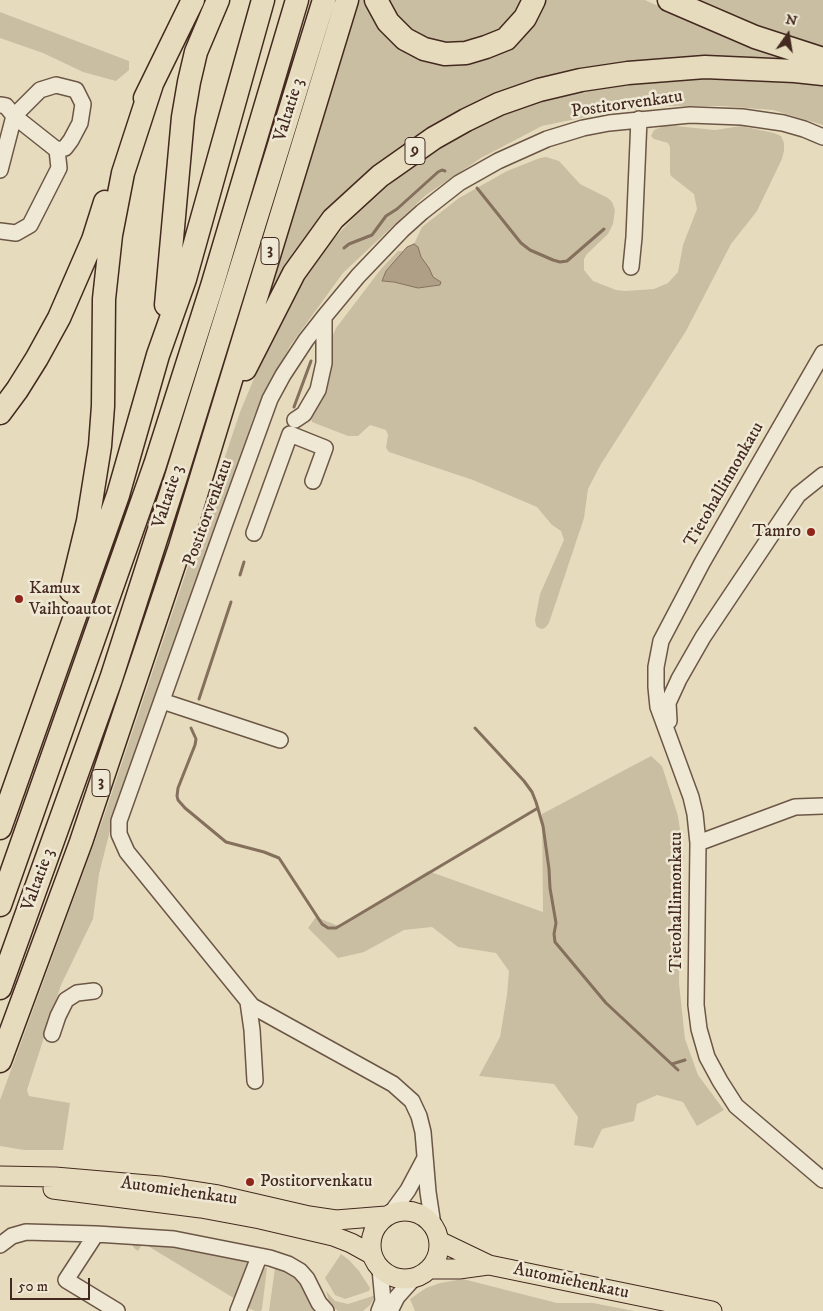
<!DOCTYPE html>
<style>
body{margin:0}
#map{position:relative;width:823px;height:1311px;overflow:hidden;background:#e6dcbd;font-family:"IM FELL DW Pica",serif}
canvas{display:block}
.north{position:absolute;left:763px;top:10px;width:50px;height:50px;-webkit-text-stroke:4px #efe8d4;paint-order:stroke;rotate:13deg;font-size:14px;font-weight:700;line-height:20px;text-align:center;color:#43291f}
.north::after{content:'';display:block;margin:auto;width:18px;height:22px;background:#43291f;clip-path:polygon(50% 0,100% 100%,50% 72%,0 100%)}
.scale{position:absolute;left:10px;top:1278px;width:80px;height:22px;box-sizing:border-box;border:2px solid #43291f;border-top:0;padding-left:6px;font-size:15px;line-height:18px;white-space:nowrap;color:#43291f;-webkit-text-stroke:4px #efe8d4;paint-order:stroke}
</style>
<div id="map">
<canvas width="823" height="1311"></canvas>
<div class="north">N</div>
<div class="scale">50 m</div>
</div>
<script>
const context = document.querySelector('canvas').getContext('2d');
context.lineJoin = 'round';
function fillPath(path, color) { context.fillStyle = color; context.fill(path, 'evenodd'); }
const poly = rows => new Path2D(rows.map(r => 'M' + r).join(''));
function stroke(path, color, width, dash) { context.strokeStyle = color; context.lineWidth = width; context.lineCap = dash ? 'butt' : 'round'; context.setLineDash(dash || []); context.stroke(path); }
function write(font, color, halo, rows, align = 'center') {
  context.font = font + ' "IM FELL DW Pica",serif'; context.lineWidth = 5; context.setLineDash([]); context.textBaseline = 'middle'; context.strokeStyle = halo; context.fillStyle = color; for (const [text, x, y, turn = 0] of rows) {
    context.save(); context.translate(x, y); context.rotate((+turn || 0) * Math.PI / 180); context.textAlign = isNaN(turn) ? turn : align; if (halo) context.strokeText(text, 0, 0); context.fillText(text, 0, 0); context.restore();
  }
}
fillPath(poly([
 [354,0,370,0,381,25,467,60,539,0,645,0,722,35,823,66,650,63,412,146,267,311,261,308],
 [385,0,524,0,506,27,471,47,446,46,412,34],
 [687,0,823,0,823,51],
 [0,12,129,61,129,70,116,81,83,72,43,53,0,38],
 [702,78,759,78,823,84,823,125,773,110,721,106,665,106,610,112,542,126,481,158,426,195,343,273,290,346,254,416,114,815,99,874,93,919,61,985,27,1090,29,1096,70,1103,63,1150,24,1150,0,1146,0,1100,104,816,240,412,278,321,302,280,321,253,353,218,397,178,444,146,499,115,549,97,597,86],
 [666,125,715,130,741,126,774,133,781,136,784,143,784,151,782,159,757,211,731,244,686,331,601,464,588,489,584,518,549,623,545,628,541,629,536,626,535,620,540,594,564,540,561,531,552,525,537,507,473,480,389,452,386,448,388,435,386,430,370,425,358,436,348,436,312,422,311,417,332,337,336,328,381,269,398,251,404,251,386,271,383,282,394,282,418,288,441,285,441,282,433,277,421,257,418,247,414,244,422,227,459,198,507,171,540,158,546,157,559,161,580,184,608,198,612,202,615,210,613,224,608,234,587,254,584,259,584,270,593,281,616,290,625,291,654,289,668,283,678,272,683,245,697,209,694,194,671,176,670,173,670,147,668,143,654,139,651,136,654,130],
 [651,756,662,766,678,816,684,857,680,914,679,983,685,1039,698,1075,724,1110,697,1126,683,1102,657,1095,637,1104,634,1121,602,1129,593,1148,574,1145,578,1117,554,1084,479,1076,500,1037,507,995,509,971,496,953,458,947,432,927,404,930,364,952,338,958,308,928,316,917,341,927,428,871,543,912,542,814],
 [136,1242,174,1245,251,1260,237,1300,143,1243,138,1251,134,1248,132,1244],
 [341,1254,349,1260,359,1271,370,1288,369,1291,345,1299,335,1295,325,1278],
 [263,1268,267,1268,262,1309,261,1311,255,1311,248,1308,247,1306,258,1273],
 [275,1268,285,1270,299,1281,315,1311,269,1311],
 [463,1279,557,1303,593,1303,634,1311,415,1311,410,1299,426,1288,440,1283],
 [326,1291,335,1301,348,1304,376,1295,370,1305,363,1311,338,1311,329,1302]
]), '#cabea2');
const water = poly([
 [414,244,418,247,421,257,429,268,433,277,441,282,440,285,418,288,394,282,382,281,386,271,407,247,414,244]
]);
fillPath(water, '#af9f87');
stroke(water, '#84705d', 1);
stroke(poly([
 [477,188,521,243,530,250,553,260,560,262,567,261,604,229],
 [344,248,349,244,372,235,386,216,397,209,438,172,442,170,445,171],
 [294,407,311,361],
 [240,575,244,562],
 [199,699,231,602],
 [191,728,196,739,195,745,178,788,177,796,178,800,185,808,226,842,264,852,279,858,322,924,328,928,336,928,343,924,538,808],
 [475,728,524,781,532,792,536,802,543,826,549,869,550,888,556,923,554,934,555,942,606,1003,678,1070],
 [672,1064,685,1060]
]), '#84705d', 3);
const minor = poly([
 [0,105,6,106,14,116,57,150,59,168,30,225,16,233,0,231],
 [0,170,14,116,40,90,56,85,76,90,83,104,80,123,71,140,65,148,57,150],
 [631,267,634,237,639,119],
 [823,353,702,563,661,641,656,667,656,687,658,707,691,797,695,814,698,843,696,1005,699,1029,707,1057,720,1081,736,1106,823,1180],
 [295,420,304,414,318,390,324,363,324,317],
 [254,533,290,434,325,448,313,481],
 [162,701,280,740],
 [669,721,668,703,679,679,703,637,798,495,823,475],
 [698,843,795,807,823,806],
 [248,1002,252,1030,255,1081],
 [52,1034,58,1016,66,1000,77,993,94,991],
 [392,1212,408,1190,425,1158],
 [433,1225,428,1192,423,1132,419,1116,412,1101,393,1084,252,1006,127,852,119,834,119,821,225,523,270,399,283,375,306,340,324,317,358,276,402,230,422,212,459,183,498,161,547,139,583,128,609,123,690,115,742,117,783,123,804,129,823,137],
 [96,1234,66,1280,117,1311],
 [0,1245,12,1236,26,1232,96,1234,174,1239,270,1258,288,1264,300,1271,307,1279,319,1303,326,1311],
 [238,1311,259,1257],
 [379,1311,383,1301,380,1269],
 [390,1311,397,1297,414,1278]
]);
const major = poly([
 [0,1176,55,1177,160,1186,218,1195,309,1216,336,1220,386,1216],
 [53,1189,201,1208,260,1219,333,1236,351,1243,371,1254],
 '371 1245a34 34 0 1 1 68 0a34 34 0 1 1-68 0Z',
 [439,1241,489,1265,712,1311],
 [429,1269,459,1269,488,1265]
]);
const highway = poly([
 [376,0,388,22,405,39,424,49,445,54,466,53,486,47,506,39,525,18,534,0],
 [669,0,755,37,823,59],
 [145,98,193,0],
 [166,305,183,117,189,82,196,52,218,0],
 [245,369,294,273,333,219,380,176,434,138,466,120,499,104,539,90,581,80,628,73,705,67,795,71,823,74],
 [0,413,17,390,37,358,59,318,93,240,105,202],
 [71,591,88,521,100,446,103,406,104,299,111,235,123,173,152,84],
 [0,828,118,495,158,355,185,279,263,0],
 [0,905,155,465,212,286,297,0],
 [0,988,111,679,177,474,324,0],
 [0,1061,81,842,180,547,347,0]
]);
stroke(minor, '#6c5646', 18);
stroke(major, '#43291f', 21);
stroke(highway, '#43291f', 25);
stroke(minor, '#efe8d4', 15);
stroke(major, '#e6dcbd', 19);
stroke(highway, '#e6dcbd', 22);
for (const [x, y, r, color] of [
 [811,532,5,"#8f2418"],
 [19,599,5,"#8f2418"],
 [250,1182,5,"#8f2418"]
]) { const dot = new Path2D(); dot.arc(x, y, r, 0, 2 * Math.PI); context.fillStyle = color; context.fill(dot); stroke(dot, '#efe8d4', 2); }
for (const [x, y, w] of [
 [415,151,20],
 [270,251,18],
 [101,783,18]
]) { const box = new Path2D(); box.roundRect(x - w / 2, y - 13.5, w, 27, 4); context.fillStyle = '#efe8d4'; context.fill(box); stroke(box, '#43291f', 1); }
write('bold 16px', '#43291f', null, [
 ["9",415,151],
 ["3",270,251],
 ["3",101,783]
]);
write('18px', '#43291f', '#efe8d4', [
 ["Postitorvenkatu",627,105,-8],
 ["Valtatie 3",290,110,-73],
 ["Tietohallinnonkatu",725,485,-60],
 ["Valtatie 3",169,497,-72],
 ["Postitorvenkatu",209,513,-70],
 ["Valtatie 3",39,880,-70],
 ["Tietohallinnonkatu",677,902,-90],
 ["Automiehenkatu",179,1192,8],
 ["Automiehenkatu",571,1282,12]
]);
write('18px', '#43291f', '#efe8d4', [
 ["Tamro",801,532,"right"],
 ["Kamux",29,589],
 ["Vaihtoautot",29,610],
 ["Postitorvenkatu",260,1182]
], 'left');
</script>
